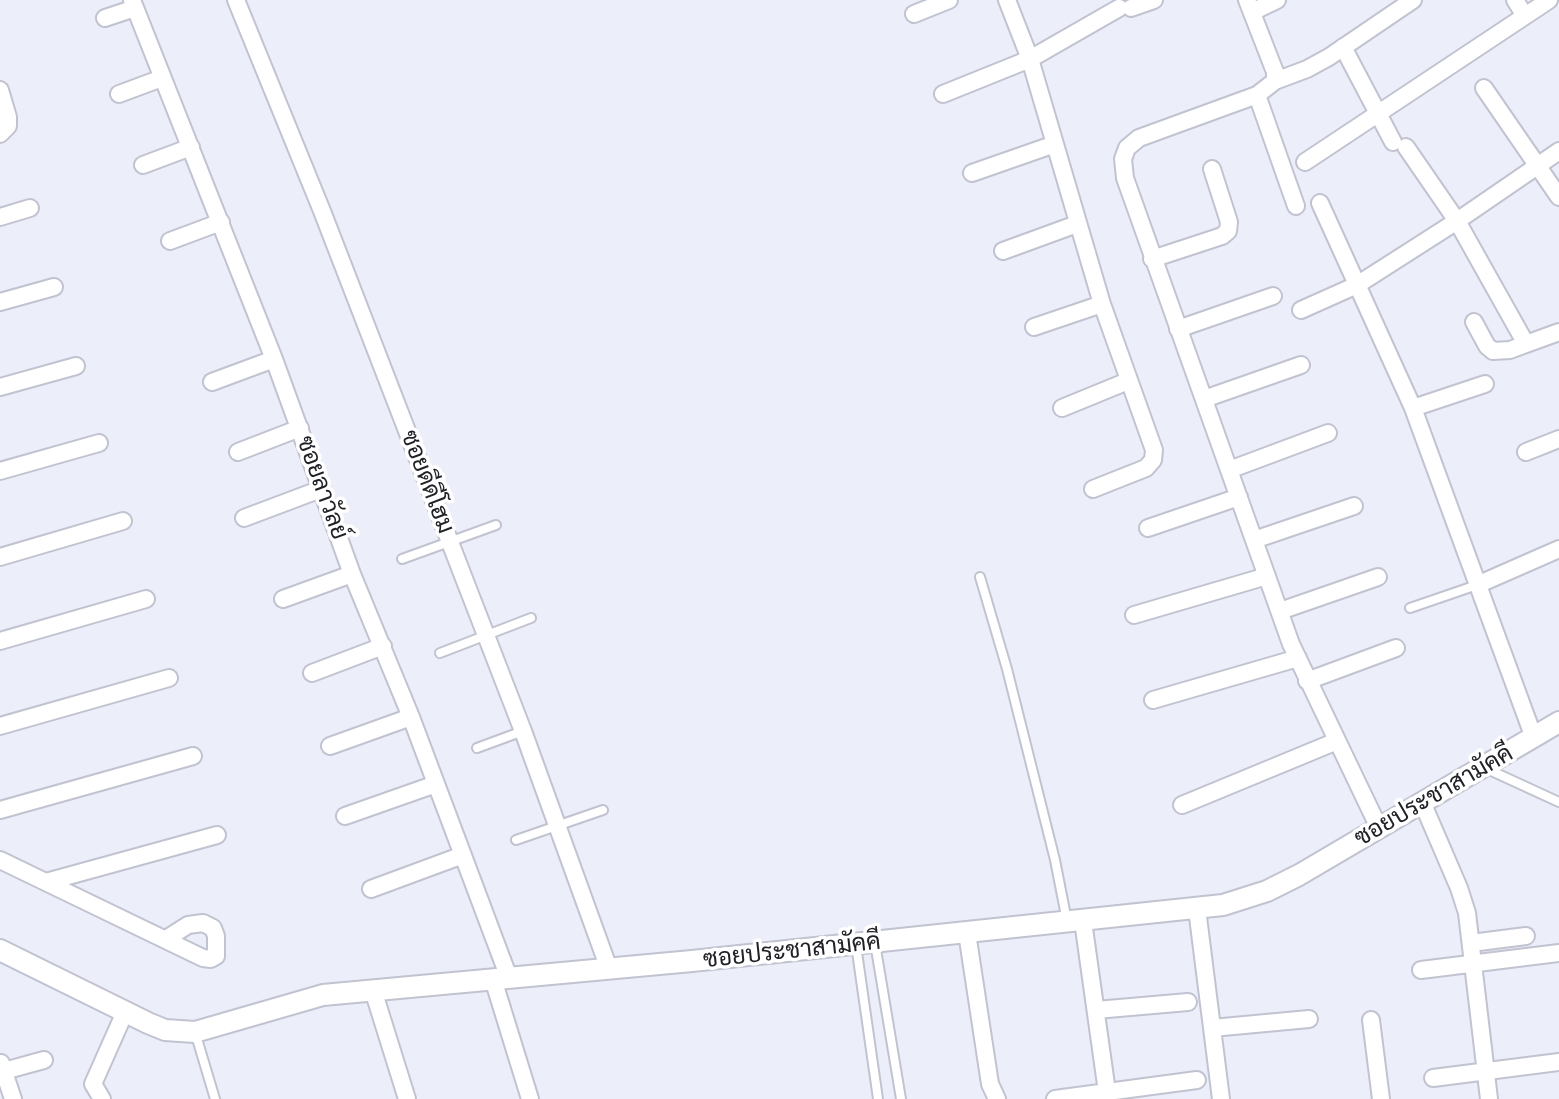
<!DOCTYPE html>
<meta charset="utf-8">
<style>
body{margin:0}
canvas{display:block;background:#eceefa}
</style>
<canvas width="1559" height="1099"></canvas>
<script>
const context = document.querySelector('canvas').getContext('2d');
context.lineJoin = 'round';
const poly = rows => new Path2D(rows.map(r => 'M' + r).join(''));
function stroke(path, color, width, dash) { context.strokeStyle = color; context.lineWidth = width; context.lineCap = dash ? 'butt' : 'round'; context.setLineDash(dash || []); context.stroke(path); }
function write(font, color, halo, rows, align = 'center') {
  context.font = font + ' "IBM Plex Sans",Sarabun,sans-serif'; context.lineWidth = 7; context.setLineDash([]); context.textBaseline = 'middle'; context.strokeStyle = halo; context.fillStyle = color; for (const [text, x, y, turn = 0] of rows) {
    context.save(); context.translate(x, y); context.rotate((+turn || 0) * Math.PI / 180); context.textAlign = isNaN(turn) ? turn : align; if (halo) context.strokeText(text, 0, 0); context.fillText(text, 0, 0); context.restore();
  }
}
const service = poly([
 [402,559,496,525],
 [980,577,1007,669,1055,860,1067,921],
 [1410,608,1477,585],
 [440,653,531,618],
 [477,748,523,731],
 [1485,768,1559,802],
 [516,840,603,810],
 [875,943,901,1099],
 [856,945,878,1099],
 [195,1032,215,1099]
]);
const minor = poly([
 [132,0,274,359,352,574,411,717,509,978],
 [236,0,322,211,523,731,609,969],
 [1007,0,1030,59,1102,304,1154,450,1153,460,1146,468,1093,489],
 [1247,0,1275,72,1275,81,1257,95,1139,138,1127,148,1123,159,1125,178,1291,644,1379,828],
 [1131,8,1154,0],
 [1252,12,1277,0],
 [914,14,949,0],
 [1525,16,1549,0],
 [105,18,135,8],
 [1343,47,1393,142],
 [1275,81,1307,69,1329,57,1413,0],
 [1484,88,1559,197],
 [0,90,8,117,8,126,0,134],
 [119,94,162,78],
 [943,94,1030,59,1119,8],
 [1257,95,1296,206],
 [1406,147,1457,221,1526,344,1559,332],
 [1305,162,1525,16,1515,0],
 [143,165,191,147],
 [972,173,1055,144],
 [1320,203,1413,408,1534,738],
 [0,217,30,208],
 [170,241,221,222],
 [1003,251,1077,224],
 [1152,259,1222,236,1228,231,1229,222,1212,169],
 [0,302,54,287],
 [1301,310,1357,285,1457,221,1559,151],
 [1474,322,1487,346,1493,351,1510,350,1526,344],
 [1034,327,1102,304],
 [1178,329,1273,296],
 [212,382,274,359],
 [0,387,76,366],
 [1204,399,1301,365],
 [1062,408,1128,381],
 [1413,408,1485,384],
 [238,452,300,428],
 [1526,452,1559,439],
 [1229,470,1328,433],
 [0,471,99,443],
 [244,518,321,489],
 [1148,528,1239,497],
 [1254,540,1354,506],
 [0,557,123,521],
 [1477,585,1559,549],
 [283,599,352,574],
 [1280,611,1378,577],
 [1134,615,1267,576],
 [0,641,146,599],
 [312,673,383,646],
 [1307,681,1396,648],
 [1153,700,1298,658],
 [0,726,169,678],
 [330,746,411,717],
 [1422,802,1459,888,1467,913,1489,1099],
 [1182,805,1337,741],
 [0,810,193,756],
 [345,816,436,784],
 [0,860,203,958,211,959,216,956,216,936,213,928,203,923,188,925,166,939],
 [46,882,217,835],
 [371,889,463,855],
 [1197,909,1221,1099],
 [1083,921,1108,1099],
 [967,933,990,1084,997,1099],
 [1471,943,1526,936],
 [1421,970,1559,953],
 [493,979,530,1099],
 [373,990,407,1099],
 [1096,1010,1188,1002],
 [1371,1020,1381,1099],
 [1212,1028,1309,1019],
 [1,1063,13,1099],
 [0,1072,44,1060],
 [1433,1078,1559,1062],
 [102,1099,93,1084,125,1012],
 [1055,1099,1197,1080]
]);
const tertiary = poly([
 [0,950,148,1023,165,1030,195,1032,323,995,692,961,1223,905,1267,891,1299,875,1559,722]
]);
stroke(service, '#c1c3d0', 12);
stroke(minor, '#c1c3d0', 20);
stroke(tertiary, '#c1c3d0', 24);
stroke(service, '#fff', 8);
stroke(minor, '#fff', 16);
stroke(tertiary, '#fff', 20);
write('24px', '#212227', '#fff', [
 ["ซอยดีดีโฮม",427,482,69],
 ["ซอยลาวัลย์",322,488,70],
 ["ซอยประชาสามัคคี",1434,796,-30],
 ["ซอยประชาสามัคคี",792,951,-6]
]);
</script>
